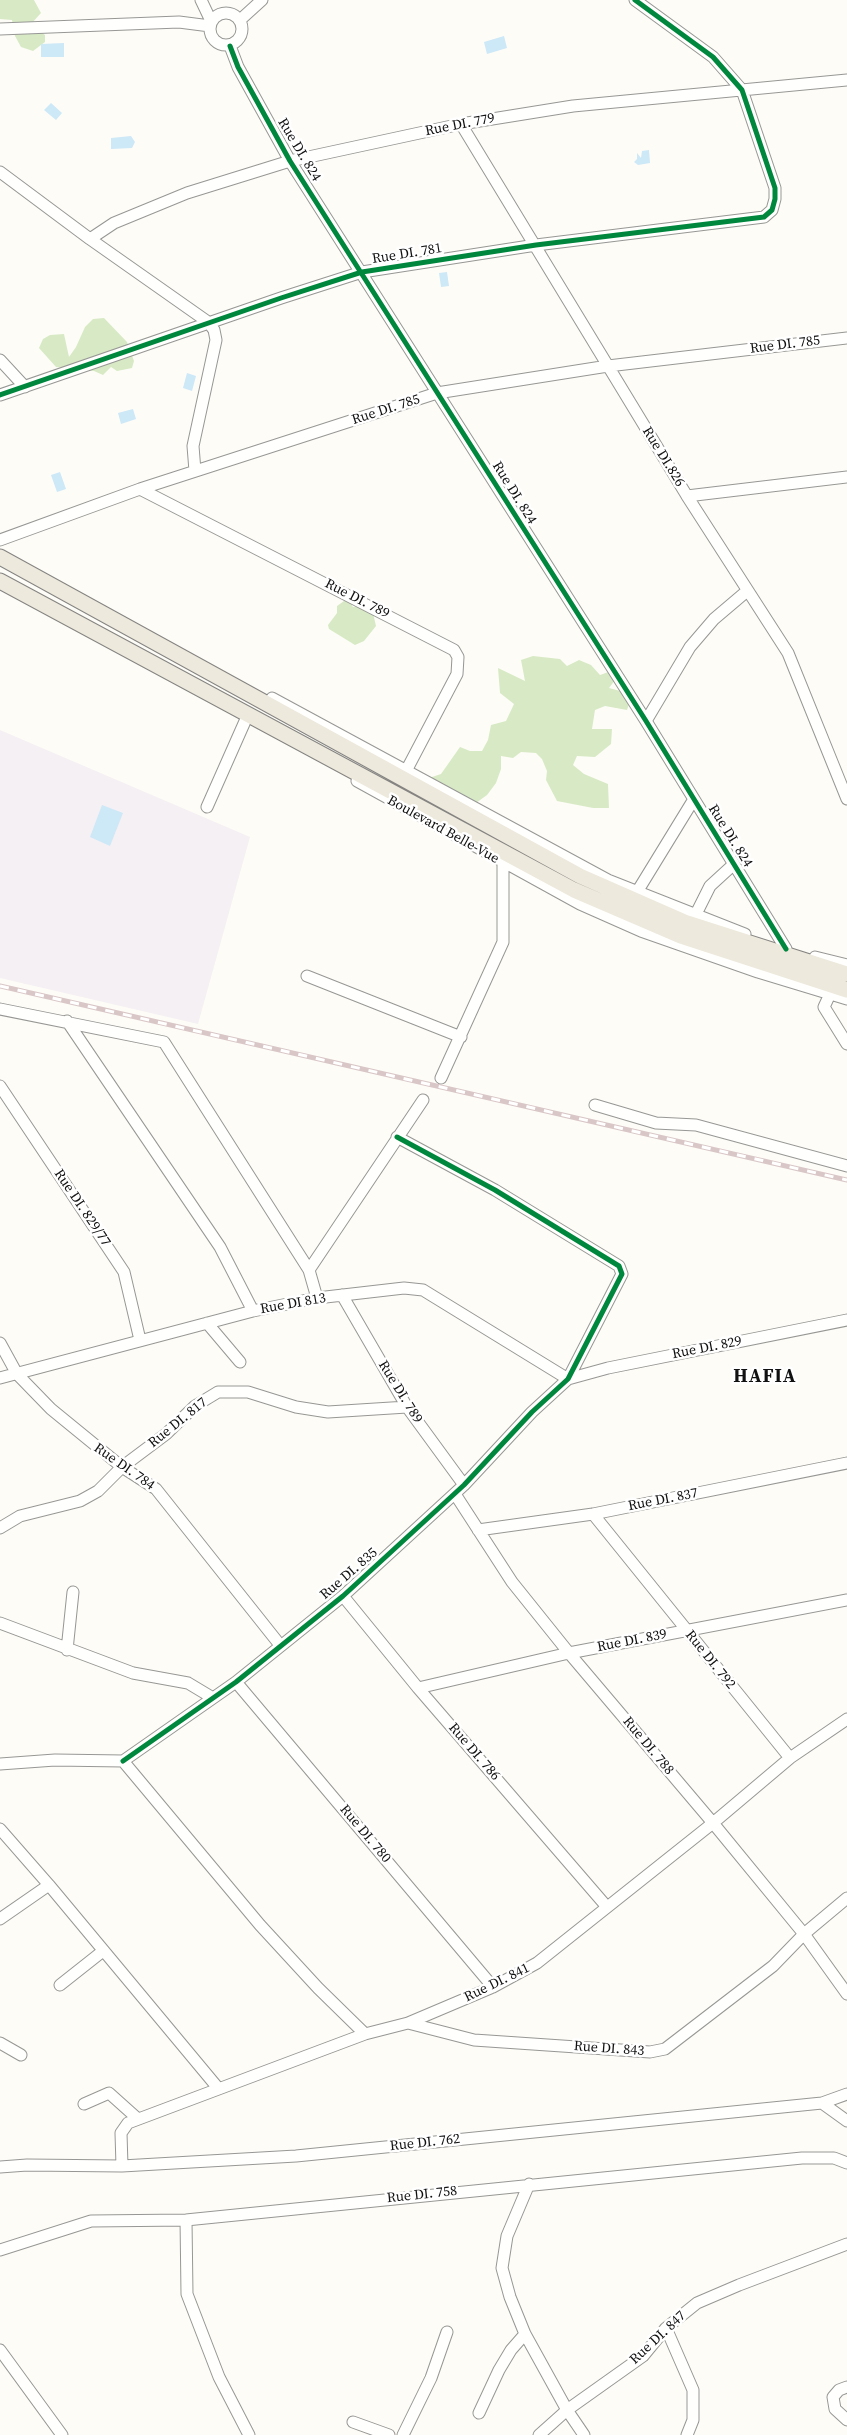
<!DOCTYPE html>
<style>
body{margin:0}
canvas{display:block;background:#fdfcf7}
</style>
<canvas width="847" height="2435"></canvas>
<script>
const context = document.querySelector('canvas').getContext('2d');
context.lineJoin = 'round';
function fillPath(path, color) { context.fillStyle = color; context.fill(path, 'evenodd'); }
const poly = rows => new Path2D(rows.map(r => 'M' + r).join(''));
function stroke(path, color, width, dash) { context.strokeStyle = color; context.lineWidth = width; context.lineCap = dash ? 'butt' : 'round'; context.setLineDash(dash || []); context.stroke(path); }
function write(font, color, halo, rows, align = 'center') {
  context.font = font + ' "Source Serif 4",serif'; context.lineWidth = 5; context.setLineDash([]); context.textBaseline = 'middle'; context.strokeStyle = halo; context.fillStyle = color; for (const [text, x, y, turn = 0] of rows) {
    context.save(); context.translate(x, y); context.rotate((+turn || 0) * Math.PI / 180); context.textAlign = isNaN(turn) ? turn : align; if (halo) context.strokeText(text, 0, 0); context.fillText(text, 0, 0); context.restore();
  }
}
fillPath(poly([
 [0,730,250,837,198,1024,0,978]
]), '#f5f0f3');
fillPath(poly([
 [0,0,34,0,41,13,31,24,45,35,45,42,33,51,21,47,15,36,12,20,0,19],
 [104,318,127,342,134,361,132,368,117,371,111,367,103,375,94,371,56,367,39,348,43,339,50,335,64,334,69,357,76,347,85,327,93,319],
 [349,600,353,607,362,605,373,613,376,626,364,641,355,645,329,629,328,625,337,613,337,606,344,601],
 [533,656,560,659,567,666,579,660,591,665,600,675,611,671,615,680,609,688,624,692,630,701,627,710,605,706,595,710,592,729,612,729,611,744,595,757,577,756,573,765,584,774,608,784,609,808,593,808,557,801,546,780,547,771,542,759,536,753,521,752,513,758,501,756,501,769,496,783,487,795,476,803,434,806,423,801,421,785,429,778,441,774,460,747,470,751,482,751,488,740,491,725,506,721,514,704,500,693,498,668,525,681,521,660]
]), '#d8eac5');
fillPath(poly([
 [504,36,507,48,487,54,484,42],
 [64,43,64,57,41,57,41,44],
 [51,103,62,113,56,120,44,110],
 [131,136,135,142,132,148,111,149,111,138],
 [649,150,650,163,638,165,634,162,637,159,637,153,641,158,642,151],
 [447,272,449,286,441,287,439,273],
 [187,373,196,376,192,391,183,388],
 [133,409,136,419,121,424,118,413],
 [60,472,66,489,57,492,51,475],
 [102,805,123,813,110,846,90,837]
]), '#cde8f7');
const minor = poly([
 [201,0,211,21],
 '210 29a16 16 0 1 1 32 0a16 16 0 1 1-32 0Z',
 [240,20,262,0],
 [0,29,179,22,210,26],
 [230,46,238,67,290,161,646,721,786,949],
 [461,124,687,496,788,653,847,799],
 [0,172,90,239,208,322,214,330,216,340,193,446,195,471],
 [90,239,114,223,187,193,290,161,461,124,573,106,847,80],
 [0,360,25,387],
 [0,395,281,298,362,272,536,245,764,217,772,210,775,199,775,188,742,90,713,57,635,0],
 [140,489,454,650,458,657,457,674,406,771],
 [687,496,847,477],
 [0,540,140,489,437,393,608,366,847,338],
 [272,698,608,880,745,934],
 [646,721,690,647,714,619,747,591],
 [357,781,580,904,641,931,758,972,847,999],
 [207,807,246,719],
 [637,892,694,799],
 [695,916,710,886,734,864],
 [815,957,847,965],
 [307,976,461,1037],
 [830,994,824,1007,847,1044],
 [0,1009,164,1042,309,1270,317,1298],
 [67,1021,220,1247,253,1311],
 [441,1078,503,942,503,864],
 [0,1086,124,1272,140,1340],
 [595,1105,656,1123,696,1125,847,1166],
 [309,1270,423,1100],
 [342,1295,407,1407,464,1485],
 [207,1323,240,1362],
 [0,1343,17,1374,51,1409,122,1467,156,1489,280,1645],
 [0,1378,253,1311,317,1298,404,1288,423,1290,568,1379],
 [568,1379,608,1368,847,1320],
 [455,1494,512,1582,569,1653,713,1823,804,1934,847,1994],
 [593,1514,790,1758],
 [0,1528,20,1516,80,1501,98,1491,122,1467,166,1434,195,1406,218,1392,248,1392,296,1407,328,1412,407,1407],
 [478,1530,593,1514,847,1463],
 [343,1596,418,1688,607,1907],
 [0,1623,133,1673,188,1683,213,1698],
 [67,1650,73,1592],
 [236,1682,493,1987],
 [418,1688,569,1653,847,1600],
 [123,1761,236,1682,343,1596,464,1485,532,1412,568,1379,622,1274,619,1266,495,1190,397,1137],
 [0,1764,55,1760,123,1761,260,1925,318,1988,365,2034],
 [0,1829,49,1885,218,2088],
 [0,1919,49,1885],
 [60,1985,103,1951],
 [408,2023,474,2040,650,2052,665,2049,773,1966,804,1934,847,1898],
 [0,2043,21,2055],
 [822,2103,847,2121],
 [84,2104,109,2093,138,2119],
 [122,2166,121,2133,128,2123,365,2034,408,2023,493,1987,537,1963,713,1823,790,1758,847,1719],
 [0,2167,27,2165,122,2166,296,2156,822,2103,847,2094],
 [529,2184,507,2236,502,2268,510,2297,525,2334,567,2410,584,2435],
 [186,2220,187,2294,219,2377,249,2435],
 [0,2250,91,2221,186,2220,802,2158,834,2158,847,2163],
 [666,2328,693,2390,693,2420,687,2435],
 [0,2350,62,2435],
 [847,2387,839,2390,833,2397,835,2409,847,2420],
 [479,2413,499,2370,511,2350,525,2334],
 [353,2422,389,2435],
 [403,2435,431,2378,447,2332],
 [539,2435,567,2410,643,2356,666,2328,697,2303,739,2285,847,2244]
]);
const major = poly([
 [0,557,580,876,687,923,847,974],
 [0,581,574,890,681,936,847,990]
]);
stroke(minor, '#979795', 13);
stroke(major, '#858482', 17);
stroke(minor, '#fffffe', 11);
stroke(major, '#ede9dc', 15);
const rail = poly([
 [0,986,847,1180]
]);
stroke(rail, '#d9c6c7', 5);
stroke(rail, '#fff', 3, [9]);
stroke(poly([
 [230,46,238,67,290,161,646,721,786,949],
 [0,395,281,298,362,272,536,245,764,217,772,210,775,199,775,188,742,90,713,57,635,0],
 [123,1761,236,1682,343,1596,464,1485,532,1412,568,1379,622,1274,619,1266,495,1190,397,1137]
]), '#00873e', 5);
write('14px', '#111', '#fff', [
 ["Rue DI. 779",460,125,-11],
 ["Rue DI. 824",299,150,59],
 ["Rue DI. 781",407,254,-9],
 ["Rue DI. 785",785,345,-7],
 ["Rue DI. 785",386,410,-18],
 ["Rue DI.826",663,457,58],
 ["Rue DI. 824",514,493,58],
 ["Rue DI. 789",357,599,27],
 ["Boulevard Belle-Vue",443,830,29],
 ["Rue DI. 824",730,836,58],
 ["Rue DI. 829/77",82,1208,56],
 ["Rue DI 813",293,1304,-10],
 ["Rue DI. 829",707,1348,-11],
 ["Rue DI. 789",400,1392,58],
 ["Rue DI. 817",178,1423,-39],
 ["Rue DI. 784",124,1467,35],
 ["Rue DI. 837",663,1500,-11],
 ["Rue DI. 835",349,1574,-41],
 ["Rue DI. 839",632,1641,-11],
 ["Rue DI. 792",710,1660,51],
 ["Rue DI. 788",648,1746,50],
 ["Rue DI. 786",474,1752,49],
 ["Rue DI. 780",365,1834,50],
 ["Rue DI. 841",497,1983,-26],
 ["Rue DI. 843",609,2049,4],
 ["Rue DI. 762",425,2143,-6],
 ["Rue DI. 758",422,2195,-6],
 ["Rue DI. 847",658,2338,-43]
]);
context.letterSpacing = '1px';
write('bold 19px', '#111', '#fff', [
 ["HAFIA",765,1377]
]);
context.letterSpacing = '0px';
</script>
